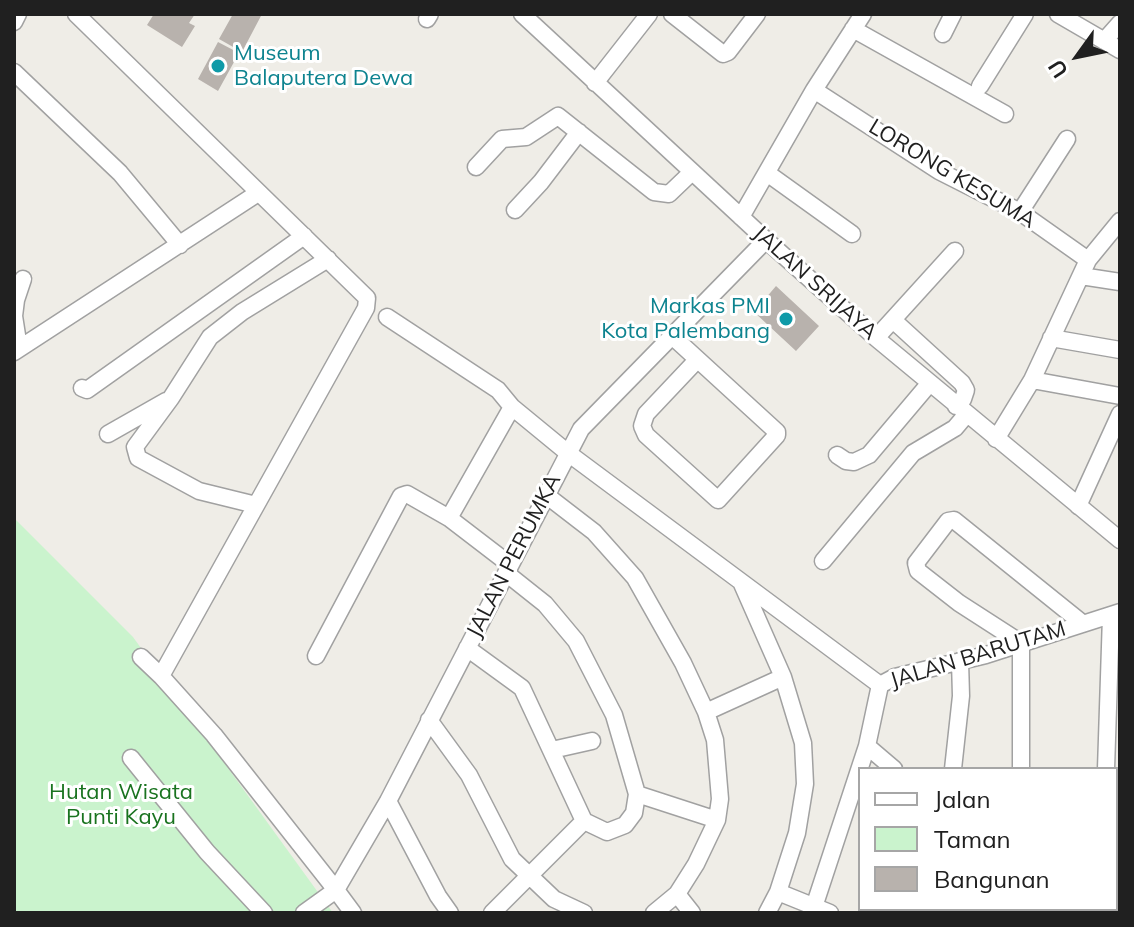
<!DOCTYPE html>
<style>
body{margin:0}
#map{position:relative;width:1134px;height:927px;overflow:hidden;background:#efede7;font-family:Mulish,sans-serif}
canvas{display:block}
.frame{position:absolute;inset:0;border:16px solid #202020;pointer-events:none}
.legend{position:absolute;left:858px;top:767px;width:260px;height:144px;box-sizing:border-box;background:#fff;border:2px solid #a6a6a6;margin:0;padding:10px 14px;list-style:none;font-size:24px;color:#202020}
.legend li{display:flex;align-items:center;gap:16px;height:40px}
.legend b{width:40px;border:2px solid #a6a6a6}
.north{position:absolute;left:1038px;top:16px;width:80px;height:80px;-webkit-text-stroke:6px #fff;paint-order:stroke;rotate:237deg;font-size:22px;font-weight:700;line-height:32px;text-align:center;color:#202020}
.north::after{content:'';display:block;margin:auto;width:28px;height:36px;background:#202020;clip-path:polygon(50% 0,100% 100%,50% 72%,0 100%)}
</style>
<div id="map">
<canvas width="1134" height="927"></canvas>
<div class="frame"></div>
<ul class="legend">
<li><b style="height:10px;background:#fff"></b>Jalan</li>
<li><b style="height:22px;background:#caf3cd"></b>Taman</li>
<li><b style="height:22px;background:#b8b2ad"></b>Bangunan</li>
</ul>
<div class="north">U</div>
</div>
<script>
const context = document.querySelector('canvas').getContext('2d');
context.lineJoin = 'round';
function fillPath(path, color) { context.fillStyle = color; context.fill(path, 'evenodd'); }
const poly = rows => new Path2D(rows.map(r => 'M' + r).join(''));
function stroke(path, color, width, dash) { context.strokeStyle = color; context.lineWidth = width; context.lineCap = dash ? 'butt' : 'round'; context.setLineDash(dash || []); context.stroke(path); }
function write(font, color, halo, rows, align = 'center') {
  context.font = font + ' Mulish,sans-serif'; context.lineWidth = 6; context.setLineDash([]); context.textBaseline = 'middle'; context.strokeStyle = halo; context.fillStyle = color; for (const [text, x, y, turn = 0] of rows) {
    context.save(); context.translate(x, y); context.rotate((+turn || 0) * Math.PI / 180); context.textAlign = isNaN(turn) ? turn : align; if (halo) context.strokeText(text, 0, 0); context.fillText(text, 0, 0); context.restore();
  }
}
fillPath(poly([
 [14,518,133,637,333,913,14,913]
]), '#caf3cd');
fillPath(poly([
 [154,14,195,14,189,23,195,26,182,47,147,25],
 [233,14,262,14,242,52,219,39],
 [218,42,239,53,218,91,198,79],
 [776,286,819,326,796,351,754,312]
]), '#b8b2ad');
const minor = poly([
 [76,14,367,298,366,308,161,676,141,657],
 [522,14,766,240,876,338,1120,540],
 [672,14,723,54,728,52,757,14],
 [1058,14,1120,50],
 [427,19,430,14],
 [14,22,18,14],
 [853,29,1005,114],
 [943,34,953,14],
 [1104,41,1120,23],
 [14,72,120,173,180,245],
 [595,83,649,14],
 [980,86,1025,14],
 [814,90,939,171,1020,212,1088,260],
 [476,167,502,139,526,137,558,116,654,192,669,194,692,172],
 [767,173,852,234],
 [515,210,541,182,579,132],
 [1020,212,1067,139],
 [741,217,814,90,863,14],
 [1120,221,1088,260,1032,380,1120,396],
 [1081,276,1120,282],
 [387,317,498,390,512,407,568,453,880,685],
 [893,320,962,383,966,390,963,399,956,406],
 [671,335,777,432,777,435,718,500,646,435,642,426,646,414,697,360],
 [876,338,955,251],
 [1051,338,1120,350],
 [19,348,14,316,16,300,23,279],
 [14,352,258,193],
 [82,388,87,390,304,236],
 [108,434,166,401],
 [996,439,1032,380],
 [837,455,846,461,854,462,869,455,929,384],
 [546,495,594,532,635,578,683,663,706,712,715,740,720,799,717,820,696,864,677,894,654,913],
 [256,505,199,491,138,458,135,447,171,398,210,337,242,312,328,259],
 [1078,506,1120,414],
 [449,518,512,407],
 [823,561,913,453,955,428,966,415],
 [742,584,783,677,803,743,805,784,797,833,778,892,767,913],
 [467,648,522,688,584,821,607,832,625,825,634,813,637,794,614,715,576,641,545,604,506,573],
 [316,656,401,496,407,494,449,518,509,564],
 [161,676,214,735,336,890,304,913],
 [706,712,783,677],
 [429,720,469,775,512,859,554,899,584,913],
 [867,746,894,769],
 [552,750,592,741],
 [131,758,207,852,264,913],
 [953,769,961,696,960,661],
 [1021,769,1021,643,959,603,918,571,916,563,948,521,954,520,1082,623],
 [1106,769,1111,616],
 [637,794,717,820],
 [388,801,438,896,450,913],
 [778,892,830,913],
 [677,894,692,913],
 [928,909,929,913],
 [353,913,336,890,388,801,581,429,766,240],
 [492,913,584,821],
 [812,913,867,746,880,685,895,677,986,655,1120,612],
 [1101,913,1101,909]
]);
stroke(minor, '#a1a1a1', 19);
stroke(minor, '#fff', 16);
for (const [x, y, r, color] of [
 [218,66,8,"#0f9aa8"],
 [786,319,8,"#0f9aa8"]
]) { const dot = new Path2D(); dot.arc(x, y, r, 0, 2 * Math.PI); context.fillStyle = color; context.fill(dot); stroke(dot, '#fff', 3); }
write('22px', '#0d838f', '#fff', [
 ["Museum",234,53],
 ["Balaputera Dewa",234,78],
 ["Markas PMI",770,306,"right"],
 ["Kota Palembang",770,331,"right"]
], 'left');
write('22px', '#202020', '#fff', [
 ["LORONG KESUMA",952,174,31],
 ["JALAN SRIJAYA",815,283,42],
 ["JALAN PERUMKA",514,556,-63],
 ["JALAN BARUTAM",978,655,-17]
]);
write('22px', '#19731f', '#fff', [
 ["Hutan Wisata",121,792],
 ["Punti Kayu",121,817]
]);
</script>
